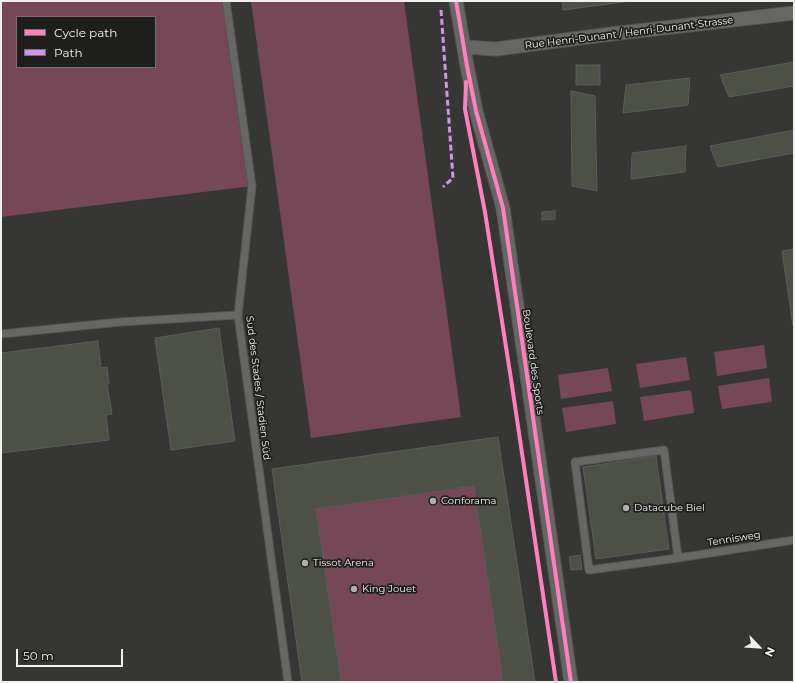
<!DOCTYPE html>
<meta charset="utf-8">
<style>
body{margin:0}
#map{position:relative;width:795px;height:683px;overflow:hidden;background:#363734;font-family:Montserrat,sans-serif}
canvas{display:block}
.frame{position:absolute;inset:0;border:2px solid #f0f1ee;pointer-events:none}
.legend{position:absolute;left:16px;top:16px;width:140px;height:52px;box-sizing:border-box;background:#1e1f1c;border:1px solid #727370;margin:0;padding:5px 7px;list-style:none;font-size:12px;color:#f0f1ee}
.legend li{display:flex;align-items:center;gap:8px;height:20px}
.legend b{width:20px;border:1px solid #727370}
.north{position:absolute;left:739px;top:627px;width:40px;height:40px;-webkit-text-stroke:3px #1e1f1c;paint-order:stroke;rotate:115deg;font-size:11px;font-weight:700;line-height:16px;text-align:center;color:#f0f1ee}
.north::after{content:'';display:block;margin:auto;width:14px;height:18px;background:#f0f1ee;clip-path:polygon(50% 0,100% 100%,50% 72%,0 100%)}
.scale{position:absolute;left:16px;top:649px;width:107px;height:18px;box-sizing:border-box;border:2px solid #f0f1ee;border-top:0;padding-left:5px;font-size:12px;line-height:14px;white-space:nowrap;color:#f0f1ee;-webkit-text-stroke:3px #1e1f1c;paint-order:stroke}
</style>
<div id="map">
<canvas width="795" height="683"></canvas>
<div class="frame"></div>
<ul class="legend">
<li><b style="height:5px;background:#ff80c0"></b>Cycle path</li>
<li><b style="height:5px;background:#d193ec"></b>Path</li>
</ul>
<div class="north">N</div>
<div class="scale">50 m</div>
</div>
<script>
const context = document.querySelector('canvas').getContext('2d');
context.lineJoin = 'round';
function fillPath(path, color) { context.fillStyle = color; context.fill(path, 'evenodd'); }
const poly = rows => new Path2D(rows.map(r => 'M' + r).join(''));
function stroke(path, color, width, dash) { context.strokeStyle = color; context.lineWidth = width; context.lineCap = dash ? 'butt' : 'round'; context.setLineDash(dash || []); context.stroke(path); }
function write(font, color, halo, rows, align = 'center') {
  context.font = font + ' Montserrat,sans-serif'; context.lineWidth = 3.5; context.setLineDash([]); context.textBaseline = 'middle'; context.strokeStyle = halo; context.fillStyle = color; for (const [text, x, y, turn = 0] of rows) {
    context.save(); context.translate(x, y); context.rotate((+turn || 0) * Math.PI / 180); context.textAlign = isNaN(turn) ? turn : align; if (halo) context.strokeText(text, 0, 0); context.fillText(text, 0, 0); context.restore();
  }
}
fillPath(poly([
 [1,1,226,1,252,186,1,217],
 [17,17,155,17,155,67,17,67],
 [251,1,404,1,461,417,311,438],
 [764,345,767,368,717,376,714,352],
 [686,357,690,380,640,388,636,364],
 [608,368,612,391,561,399,558,375],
 [769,378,772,402,722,409,718,386],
 [691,390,694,413,644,421,640,397],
 [613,401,616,424,566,432,562,408],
 [474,486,503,682,341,682,316,509]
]), '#764756');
const building = poly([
 [562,1,631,1,563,10,562,1],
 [794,62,794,86,729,97,720,75,794,62],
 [576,65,600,65,600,85,576,85,576,65],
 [690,78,688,105,623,113,626,85,690,78],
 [571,91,595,96,597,191,572,186,571,91],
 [794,130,794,153,718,167,710,146,794,130],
 [686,146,685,172,631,179,632,153,686,146],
 [555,211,555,219,542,220,542,212,555,211],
 [794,249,794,326,793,326,782,251,794,249],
 [219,328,235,441,171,450,155,338,219,328],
 [98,341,101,368,107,367,109,384,107,384,112,414,106,415,109,440,1,453,1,353,98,341],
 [498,437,535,682,503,682,474,486,316,509,341,682,302,682,272,469,498,437],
 [656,456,669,549,596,559,583,467,656,456],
 [580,555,582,569,571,570,569,557,580,555]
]);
fillPath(building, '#4c5046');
stroke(building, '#5b5c5a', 1);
const lane = poly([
 [226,1,252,186,238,315,288,682],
 [1,334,120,322,238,315],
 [664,450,678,558,589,570,575,462,664,450],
 [678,558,794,540]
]);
const street = poly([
 [456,1,467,66,476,111,503,208,571,682],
 [464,47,496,49,611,34,794,13]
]);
stroke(lane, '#545553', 9);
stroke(street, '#545553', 15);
stroke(lane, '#666764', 7);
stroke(street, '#666764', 13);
stroke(poly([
 [441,10,453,178,443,187]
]), '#d193ec', 3, [6, 3]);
stroke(poly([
 [456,1,467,66,476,111,503,208,571,682],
 [466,82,465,109,485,212,511,379,556,682]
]), '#ff80c0', 4);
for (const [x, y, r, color] of [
 [433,501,4,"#afb0ad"],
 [626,508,4,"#afb0ad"],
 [305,563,4,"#afb0ad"],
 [354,589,4,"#afb0ad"]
]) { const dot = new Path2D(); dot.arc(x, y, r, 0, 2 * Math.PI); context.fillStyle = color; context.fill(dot); stroke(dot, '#1e1f1c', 1.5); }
write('10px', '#f0f1ee', '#1e1f1c', [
 ["Rue Henri-Dunant / Henri-Dunant-Strasse",629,33,-7],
 ["Boulevard des Sports",533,362,82],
 ["Sud des Stades / Stadien Süd",258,388,83],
 ["Tennisweg",734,539,-9]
]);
write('10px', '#f0f1ee', '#1e1f1c', [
 ["Conforama",441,501],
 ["Datacube Biel",634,508],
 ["Tissot Arena",313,563],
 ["King Jouet",362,589]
], 'left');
</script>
